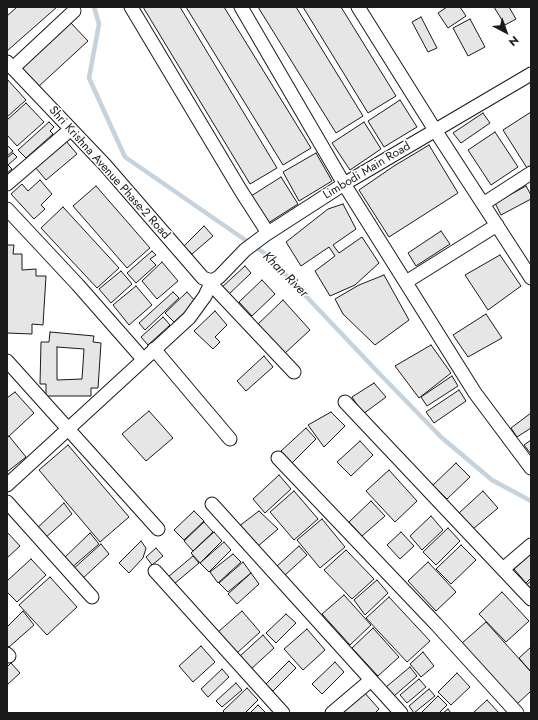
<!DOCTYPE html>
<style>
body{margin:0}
#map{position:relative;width:538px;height:720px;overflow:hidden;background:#fff;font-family:Jost,sans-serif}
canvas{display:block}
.frame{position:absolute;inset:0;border:8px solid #1a1a1a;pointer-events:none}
.north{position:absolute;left:486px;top:12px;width:40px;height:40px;-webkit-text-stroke:3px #fff;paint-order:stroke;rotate:139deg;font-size:11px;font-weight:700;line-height:16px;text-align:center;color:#1a1a1a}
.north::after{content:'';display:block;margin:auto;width:14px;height:18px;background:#1a1a1a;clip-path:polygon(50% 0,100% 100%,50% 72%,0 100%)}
</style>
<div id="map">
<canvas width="538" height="720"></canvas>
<div class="frame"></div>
<div class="north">N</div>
</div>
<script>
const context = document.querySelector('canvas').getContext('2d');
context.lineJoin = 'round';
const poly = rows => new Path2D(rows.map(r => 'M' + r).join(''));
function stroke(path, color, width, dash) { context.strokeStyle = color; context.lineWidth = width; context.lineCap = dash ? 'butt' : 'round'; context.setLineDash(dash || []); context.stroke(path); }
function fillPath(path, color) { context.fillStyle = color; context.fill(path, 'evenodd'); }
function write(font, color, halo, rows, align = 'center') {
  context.font = font + ' Jost,sans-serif'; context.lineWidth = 3; context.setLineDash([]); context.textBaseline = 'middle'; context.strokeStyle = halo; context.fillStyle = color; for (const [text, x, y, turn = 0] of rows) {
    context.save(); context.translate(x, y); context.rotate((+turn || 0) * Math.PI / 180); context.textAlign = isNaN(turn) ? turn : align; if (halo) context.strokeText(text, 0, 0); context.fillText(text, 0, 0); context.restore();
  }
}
stroke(poly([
 [94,7,99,24,89,78,125,157,267,255,374,368,441,437,492,480,531,501]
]), '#c6d2dc', 4.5);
const building = poly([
 [17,7,57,7,7,51,7,16,17,7],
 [143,7,180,7,277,168,250,184,143,7],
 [186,7,224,7,311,148,283,165,186,7],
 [258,7,296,7,363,116,336,133,258,7],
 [303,7,341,7,396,96,368,113,303,7],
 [447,7,460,7,466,16,448,28,438,13,447,7],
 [494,7,509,7,516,19,505,25,494,7],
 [421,17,437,48,428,52,412,22,421,17],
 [470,19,485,47,468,56,453,28,470,19],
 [70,22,88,41,38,87,20,67,70,22],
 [7,79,26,100,7,117,7,79],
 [400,100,417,127,384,147,368,121,400,100],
 [26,103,44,122,17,146,7,135,7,120,26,103],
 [531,112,531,165,527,168,503,130,531,112],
 [483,113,490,123,461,143,453,133,483,113],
 [49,122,54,127,50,131,53,134,26,158,18,150,49,122],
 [364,122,381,149,350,170,332,143,364,122],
 [495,132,518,167,491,185,468,150,495,132],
 [66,141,77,154,46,180,35,167,66,141],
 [7,145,13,151,7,156,7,145],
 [429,145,458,193,389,237,359,190,394,166,429,145],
 [13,153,17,157,8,165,12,169,7,173,7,158,13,153],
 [316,153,332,181,299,201,283,172,316,153],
 [281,177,298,204,265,225,248,198,281,177],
 [40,180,52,194,41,205,45,209,34,219,11,194,22,184,28,191,40,180],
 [96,186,150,248,127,268,73,206,96,186],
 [526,186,531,195,531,199,501,215,495,203,526,186],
 [343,204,356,229,333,245,339,253,362,237,379,263,355,285,330,296,315,271,335,256,329,247,301,266,286,242,328,209,343,204],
 [63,207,119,268,97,288,41,228,63,207],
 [204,226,213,236,192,254,184,246,204,226],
 [441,231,450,244,416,266,408,253,441,231],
 [7,245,14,245,13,254,22,254,22,270,36,269,36,276,46,276,43,325,32,324,32,334,7,333,7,245],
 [152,251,156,255,150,259,156,265,136,283,127,273,152,251],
 [500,255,521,286,488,310,465,275,500,255],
 [162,262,178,281,157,299,142,281,162,262],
 [245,266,251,273,227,296,220,289,245,266],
 [121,271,132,284,111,303,99,289,121,271],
 [384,275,409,320,375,345,343,314,335,299,359,285,384,275],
 [262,280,275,294,252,316,239,302,262,280],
 [136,286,152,305,129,325,113,305,136,286],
 [173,292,179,298,145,330,139,323,173,292],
 [187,292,196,302,174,322,165,313,187,292],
 [283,300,310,330,283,355,256,326,283,300],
 [215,311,227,325,215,337,220,342,213,349,194,331,215,311],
 [486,314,502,338,468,357,453,335,486,314],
 [163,317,170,325,148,345,141,337,163,317],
 [50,332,94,336,93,342,101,343,98,388,91,388,91,396,46,396,46,384,40,384,41,342,49,342,50,332],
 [57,347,84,349,82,379,57,380,57,347],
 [431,345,451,373,419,398,395,366,431,345],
 [264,356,273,367,246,391,237,381,264,356],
 [452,376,458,386,427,406,421,397,452,376],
 [374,383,386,397,363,414,352,397,374,383],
 [459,390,466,401,434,423,426,412,459,390],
 [15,392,34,413,8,437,7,435,7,398,15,392],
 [149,411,173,438,146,461,122,434,149,411],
 [331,412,345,426,324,447,308,425,331,412],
 [531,413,531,428,517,437,511,428,531,413],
 [306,428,316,439,292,463,281,451,306,428],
 [9,436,26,457,7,472,7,438,9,436],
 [531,440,531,454,524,445,531,440],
 [360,441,373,455,351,476,337,462,360,441],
 [68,445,129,517,100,542,39,470,68,445],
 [456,463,470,477,447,499,433,485,456,463],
 [389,470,417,501,395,522,366,491,389,470],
 [279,475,291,489,265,513,253,499,279,475],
 [294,491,318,519,294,540,270,512,294,491],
 [483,491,498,508,473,529,459,513,483,491],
 [371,501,385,516,362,536,349,522,371,501],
 [64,503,72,514,44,539,35,530,64,503],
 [194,511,204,521,184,540,174,530,194,511],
 [259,511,278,529,257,547,238,527,259,511],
 [431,516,443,530,422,550,410,536,431,516],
 [322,519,345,547,320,568,297,540,322,519],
 [204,522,213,532,193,551,184,541,204,522],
 [448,528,460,541,436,565,423,552,448,528],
 [7,532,20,546,7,558,7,532],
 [214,532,222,541,200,563,191,553,214,532],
 [401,532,414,546,400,559,387,545,401,532],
 [90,533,99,544,70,569,62,560,90,533],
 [141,541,146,548,143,558,129,573,119,563,141,541],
 [224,542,231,550,209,572,200,563,224,542],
 [101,544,109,554,81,580,72,570,101,544],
 [461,545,476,560,451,584,436,569,461,545],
 [299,546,307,555,284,576,276,567,299,546],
 [156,548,163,556,152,565,146,557,156,548],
 [346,550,374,579,352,599,324,570,346,550],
 [233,554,241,562,218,583,210,572,233,554],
 [531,554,531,578,526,583,514,569,531,554],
 [193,556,199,563,174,584,168,577,193,556],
 [31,559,46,575,17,602,7,592,7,581,31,559],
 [243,562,251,573,228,592,219,583,243,562],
 [428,562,456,592,436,611,408,581,428,562],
 [251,573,259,584,237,604,228,594,251,573],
 [50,577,77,607,47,635,19,605,50,577],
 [377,580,388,593,365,615,354,600,377,580],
 [531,581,531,595,524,587,531,581],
 [502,592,529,621,506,642,479,614,502,592],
 [344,595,371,625,350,645,322,614,344,595],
 [389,597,430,641,407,662,366,618,389,597],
 [23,611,34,625,9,647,7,645,7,627,23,611],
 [242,611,260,632,237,653,218,632,242,611],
 [286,614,296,623,276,643,266,633,286,614],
 [486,622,531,672,531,691,516,705,462,643,486,622],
 [373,628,399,657,378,676,352,648,373,628],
 [307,629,325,650,303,670,284,649,307,629],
 [263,635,274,648,250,670,239,657,263,635],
 [201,646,215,662,193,682,179,666,201,646],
 [531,647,531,672,519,658,531,647],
 [423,652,434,666,421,677,410,664,423,652],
 [289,661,296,668,273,691,266,684,289,661],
 [335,662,344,672,322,694,312,684,335,662],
 [11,663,20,673,7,685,7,667,11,663],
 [410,667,417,676,394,696,386,687,410,667],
 [222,669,229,677,208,697,201,689,222,669],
 [457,673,470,687,451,705,438,692,457,673],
 [419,679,426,687,407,703,400,695,419,679],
 [236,683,242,690,222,707,216,701,236,683],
 [247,688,258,700,245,713,225,713,223,711,247,688],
 [429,689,435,696,414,713,409,706,429,689],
 [363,691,379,709,375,713,341,713,363,691],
 [438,696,447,705,439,713,421,713,438,696],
 [487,700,499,713,473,713,487,700],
 [258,705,265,712,264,713,250,713,258,705],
 [448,709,451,713,443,713,448,709]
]);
fillPath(building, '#e6e6e6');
stroke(building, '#1a1a1a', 1);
const minor = poly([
 [131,7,241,191,268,233],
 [241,7,344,184,475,393,531,468],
 [358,7,435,130,531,278],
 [7,62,105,165,203,278,212,281],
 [13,68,74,11],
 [7,184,71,129],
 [483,204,531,173],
 [7,209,78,285,143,359],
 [212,281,219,277,245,250,265,235,344,184,531,74],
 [406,282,497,225],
 [211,284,294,372],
 [154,349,230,439],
 [7,361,158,529],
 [345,402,531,599],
 [278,458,436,624,517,713],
 [7,485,189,318,205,296,212,281],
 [7,502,92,597],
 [212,504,401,713],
 [503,569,531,545],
 [155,571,283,713],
 [7,654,9,656],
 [332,713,371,680]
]);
stroke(minor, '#1a1a1a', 15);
stroke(minor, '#fff', 13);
write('12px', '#1a1a1a', '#fff', [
 ["Limbodi Main Road",367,171,-31],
 ["Shri Krishna Avenue Phase-2 Road",109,173,48]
]);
write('italic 13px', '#1a1a1a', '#fff', [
 ["Khan River",285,275,45]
]);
</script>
